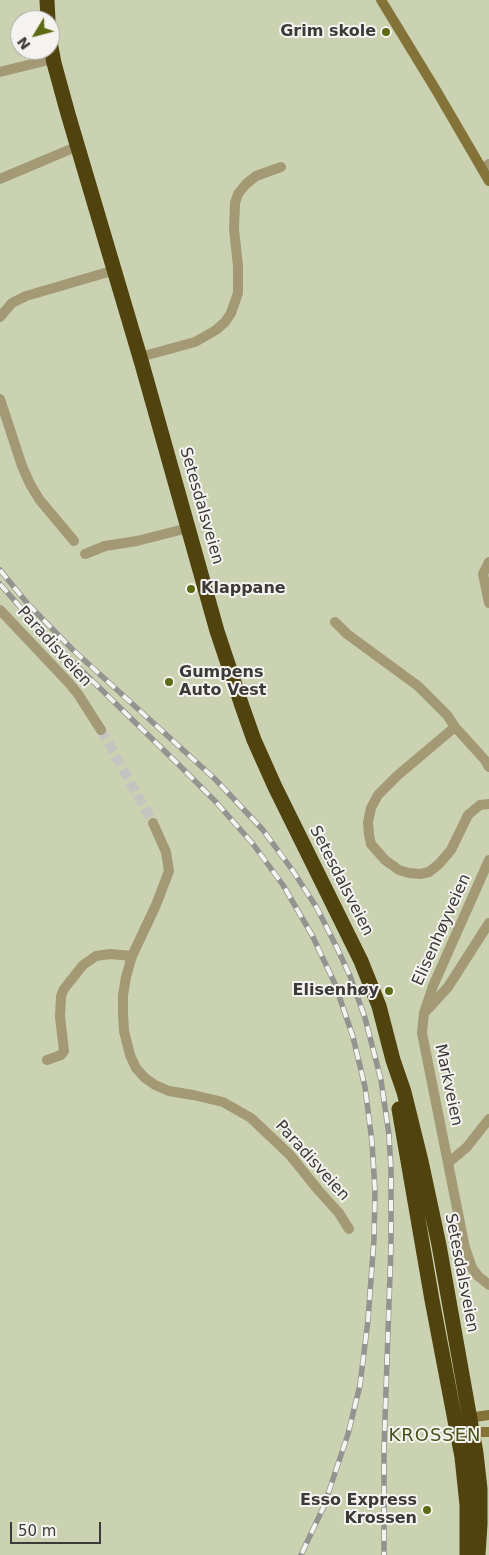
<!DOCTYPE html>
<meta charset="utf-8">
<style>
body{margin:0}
#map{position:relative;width:489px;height:1555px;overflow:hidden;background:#e8e6e2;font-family:"DejaVu Sans",sans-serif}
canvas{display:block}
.north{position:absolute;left:10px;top:10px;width:50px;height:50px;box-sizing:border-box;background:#f5f3ef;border:1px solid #aba9a6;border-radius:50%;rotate:233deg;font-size:14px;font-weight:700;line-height:20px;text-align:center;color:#3b3a38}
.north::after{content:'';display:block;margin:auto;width:18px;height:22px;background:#5d6a13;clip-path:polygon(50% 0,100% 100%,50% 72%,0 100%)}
.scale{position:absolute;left:10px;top:1522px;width:91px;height:22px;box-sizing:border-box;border:2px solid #3b3a38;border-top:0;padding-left:6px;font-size:15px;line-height:18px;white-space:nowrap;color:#3b3a38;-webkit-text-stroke:4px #f5f3ef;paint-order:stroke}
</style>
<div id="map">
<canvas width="489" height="1555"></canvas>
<div class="north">N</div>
<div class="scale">50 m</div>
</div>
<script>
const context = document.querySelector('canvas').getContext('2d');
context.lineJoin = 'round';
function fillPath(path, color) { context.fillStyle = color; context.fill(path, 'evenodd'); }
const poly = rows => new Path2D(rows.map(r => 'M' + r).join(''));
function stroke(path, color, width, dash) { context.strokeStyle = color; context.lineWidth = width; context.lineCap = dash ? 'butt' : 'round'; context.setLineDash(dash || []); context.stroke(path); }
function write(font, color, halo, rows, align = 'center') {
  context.font = font + ' "DejaVu Sans",sans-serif'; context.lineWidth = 4; context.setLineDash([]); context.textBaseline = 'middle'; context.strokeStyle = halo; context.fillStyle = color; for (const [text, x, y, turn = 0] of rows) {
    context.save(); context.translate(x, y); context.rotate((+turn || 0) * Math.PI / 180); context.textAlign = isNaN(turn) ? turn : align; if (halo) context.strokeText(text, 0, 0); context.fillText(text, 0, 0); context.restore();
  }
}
fillPath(poly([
 [0,0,489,0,489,1555,0,1555],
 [20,20,50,20,50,50,20,50]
]), '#cbd2b2');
stroke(poly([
 [101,730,153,823]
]), '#c5c4c0', 10, [10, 5]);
stroke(poly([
 [0,72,53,59],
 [482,169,489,164],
 [0,179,78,146],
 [0,317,12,303,26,296,115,270],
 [140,357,195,342,216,330,225,322,231,313,238,293,238,266,234,229,235,203,238,194,246,184,256,176,281,167],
 [0,399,22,466,30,484,39,499,74,541],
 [85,554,105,546,137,541,188,528],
 [489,562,483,574,489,603],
 [0,610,69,683,78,694,101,730],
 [335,622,347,634,418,686,447,715,455,727,485,760,489,767],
 [455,727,398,775,378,795,371,808,368,822,369,835,371,844,385,860,399,870,409,873,420,874,429,872,439,864,451,850,468,815,480,805,489,804],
 [153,823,166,852,169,871,156,905,132,956,126,977,123,995,123,1014,124,1031,130,1055,136,1068,145,1078,155,1085,169,1091,193,1095,223,1102,251,1118,290,1155,319,1191,339,1213,349,1229],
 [489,860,433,986,424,1013,422,1033,465,1248,472,1268,478,1276,489,1285],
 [426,1011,448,987,489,923],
 [47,1060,61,1055,64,1051,60,1017,61,996,64,989,83,965,96,956,110,954,132,956],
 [448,1163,467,1147,489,1119]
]), '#a39974', 10);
stroke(poly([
 [381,0,436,90,489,181],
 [467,1422,475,1417,489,1415],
 [467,1432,489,1432]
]), '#837339', 10);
stroke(poly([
 [47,0,48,20],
 [50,42,54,63,68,114,142,364,217,631,242,706,254,740,275,787,361,961,379,1006,393,1060,404,1092,421,1161,439,1245,476,1453,480,1489,480,1524,478,1555],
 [399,1109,432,1300,462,1457,467,1505,467,1555]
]), '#50430e', 15);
const rail = poly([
 [0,570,27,603,72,649,215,779,263,830,293,871,317,908,338,950,350,976,365,1018,381,1080,389,1135,391,1171,391,1246,384,1448,384,1555],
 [0,584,42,632,179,765,216,802,253,844,283,885,312,935,335,984,353,1037,365,1087,372,1142,375,1191,374,1239,368,1320,360,1385,348,1434,324,1506,301,1555]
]);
stroke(rail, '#959390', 5.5);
stroke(rail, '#f5f3ef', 4, [11]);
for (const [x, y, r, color] of [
 [386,32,5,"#5d6a13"],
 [191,589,5,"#5d6a13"],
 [169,682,5,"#5d6a13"],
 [389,991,5,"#5d6a13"],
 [427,1510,5,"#5d6a13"]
]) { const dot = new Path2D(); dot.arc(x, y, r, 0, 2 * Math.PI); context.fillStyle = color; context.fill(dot); stroke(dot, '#f5f3ef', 2); }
write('bold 16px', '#3b3a38', '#f5f3ef', [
 ["Grim skole",376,32],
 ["Klappane",201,589,"left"],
 ["Gumpens",179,673,"left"],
 ["Auto Vest",179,691,"left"],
 ["Elisenhøy",379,991],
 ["Esso Express",417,1501],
 ["Krossen",417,1519]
], 'right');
write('16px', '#3b3a38', '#f5f3ef', [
 ["Setesdalsveien",201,506,74],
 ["Paradisveien",54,647,48],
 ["Setesdalsveien",341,881,63],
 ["Elisenhøyveien",442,930,-66],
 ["Markveien",448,1085,78],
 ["Paradisveien",312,1161,48],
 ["Setesdalsveien",461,1273,79]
]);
context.letterSpacing = '1px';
write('18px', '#495219', '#f5f3ef', [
 ["KROSSEN",435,1436]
]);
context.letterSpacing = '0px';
</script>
